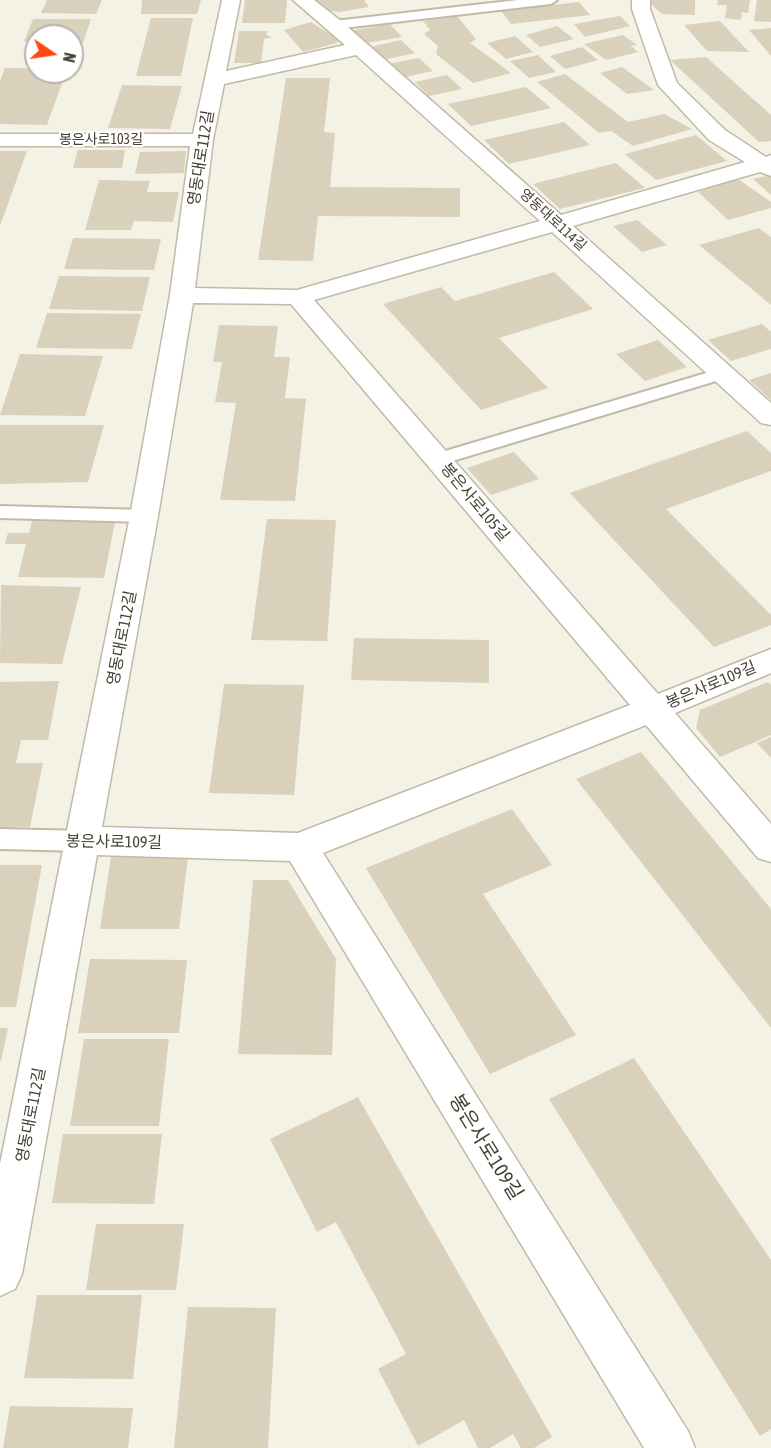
<!DOCTYPE html>
<meta charset="utf-8">
<style>
body{margin:0}
#map{position:relative;width:771px;height:1448px;overflow:hidden;background:#f4f1e5;font-family:"Asap Condensed",sans-serif}
canvas{display:block}
.north{position:absolute;left:24px;top:24px;width:60px;height:60px;box-sizing:border-box;background:#fff;border:2px solid #b5b3ae;border-radius:50%;rotate:103deg;font-size:16px;font-weight:700;line-height:24px;text-align:center;color:#474134}
.north::after{content:'';display:block;margin:auto;width:21px;height:27px;background:#ff4811;clip-path:polygon(50% 0,100% 100%,50% 72%,0 100%)}
</style>
<div id="map">
<canvas width="771" height="1448"></canvas>
<div class="north">N</div>
</div>
<script>
const context = document.querySelector('canvas').getContext('2d');
context.lineJoin = 'round';
function fillPath(path, color) { context.fillStyle = color; context.fill(path, 'evenodd'); }
const poly = rows => new Path2D(rows.map(r => 'M' + r).join(''));
function stroke(path, color, width, dash) { context.strokeStyle = color; context.lineWidth = width; context.lineCap = dash ? 'butt' : 'round'; context.setLineDash(dash || []); context.stroke(path); }
function write(font, color, halo, rows, align = 'center') {
  context.font = font + ' "Asap Condensed","Noto Sans KR",sans-serif'; context.lineWidth = 4.5; context.setLineDash([]); context.textBaseline = 'middle'; context.strokeStyle = halo; context.fillStyle = color; for (const [text, x, y, turn = 0] of rows) {
    context.save(); context.translate(x, y); context.rotate((+turn || 0) * Math.PI / 180); context.textAlign = isNaN(turn) ? turn : align; if (halo) context.strokeText(text, 0, 0); context.fillText(text, 0, 0); context.restore();
  }
}
fillPath(poly([
 [47,0,102,0,96,14,41,13],
 [142,0,201,0,197,14,141,14],
 [245,0,287,0,285,23,242,23],
 [312,0,364,0,369,7,339,12,325,10],
 [651,0,695,0,695,15,662,14,651,4],
 [718,0,750,0,748,13,742,12,741,20,725,18,727,5,717,5],
 [757,0,771,0,771,22,754,21],
 [579,2,590,15,511,24,501,11],
 [457,16,476,39,470,43,511,73,473,83,436,54,438,46,424,34,430,30,423,21],
 [620,16,630,26,585,37,574,24],
 [151,18,193,18,181,76,136,76],
 [33,19,91,19,83,43,72,43,72,36,36,36,36,42,24,42],
 [720,21,749,52,707,51,684,25],
 [311,22,338,39,337,43,303,52,284,30],
 [390,24,402,37,361,44,349,31],
 [557,26,574,39,540,47,526,35],
 [771,28,771,56,749,30],
 [239,31,267,31,266,35,272,37,264,39,261,63,234,63],
 [623,35,637,45,631,46,638,52,606,60,584,44],
 [515,36,533,52,506,59,487,43],
 [401,40,415,53,383,60,370,47],
 [582,47,598,60,565,69,550,56],
 [538,55,556,72,529,78,510,61],
 [706,57,771,115,771,141,759,142,670,60],
 [419,58,433,71,400,78,387,64],
 [622,67,654,90,627,94,600,73],
 [5,68,36,68,36,72,66,72,47,125,0,124,0,81],
 [565,74,628,122,664,114,692,129,633,146,611,131,599,133,537,82],
 [447,75,462,89,429,96,415,82],
 [286,78,330,78,324,132,335,133,330,187,460,188,460,217,318,216,313,261,258,260],
 [122,85,182,86,170,129,108,128],
 [526,87,551,108,471,126,448,104],
 [564,122,590,145,509,164,484,140],
 [696,135,727,161,656,180,625,154],
 [78,150,125,150,122,168,73,168],
 [0,151,27,151,0,226],
 [186,151,184,173,135,174,140,152],
 [616,163,645,188,560,209,533,184],
 [767,176,771,177,771,195,753,179],
 [738,179,771,202,771,208,728,220,698,192],
 [99,180,150,181,147,192,179,192,173,222,134,221,131,230,85,230],
 [637,220,667,245,642,252,613,226],
 [759,228,771,237,771,305,699,245],
 [73,238,161,239,154,270,64,269],
 [554,272,593,309,499,338,548,388,481,410,383,304,441,287,455,301],
 [59,276,150,277,142,311,49,309],
 [47,313,141,314,132,349,36,348],
 [762,324,771,332,771,349,731,361,708,340],
 [219,325,278,326,274,357,290,357,285,398,306,399,295,501,220,500,236,403,215,402,222,362,213,362],
 [658,340,687,367,645,381,616,354],
 [20,354,103,356,85,416,0,415],
 [771,373,771,400,749,380],
 [0,425,104,425,88,482,0,484],
 [747,431,771,453,771,471,666,509,771,615,771,625,714,647,570,493],
 [514,452,539,479,491,495,467,468],
 [267,519,336,520,327,641,251,640],
 [32,521,115,522,104,578,18,577,26,544,5,544,8,533,29,533],
 [1,585,81,587,62,664,0,663],
 [354,638,489,640,489,683,351,680],
 [59,681,48,740,21,740,16,763,43,763,30,827,0,827,0,682],
 [768,682,771,685,771,735,720,757,696,728,700,710],
 [224,684,304,685,294,795,209,793],
 [771,737,771,758,757,743],
 [641,752,771,909,771,1028,576,779],
 [512,809,552,865,483,894,576,1035,490,1074,366,868],
 [111,857,188,857,179,929,100,929],
 [0,865,42,865,16,1007,0,1007],
 [253,880,288,880,336,959,332,1055,238,1054],
 [90,959,187,960,179,1033,78,1033],
 [0,1028,8,1028,1,1061,0,1061],
 [84,1039,169,1039,159,1126,70,1126],
 [634,1058,771,1260,771,1429,760,1436,549,1099],
 [358,1097,552,1437,534,1448,521,1448,513,1434,490,1448,478,1448,464,1420,418,1446,378,1369,406,1354,336,1222,317,1232,270,1139],
 [63,1134,162,1134,154,1204,52,1203],
 [96,1224,184,1224,176,1290,86,1290],
 [37,1295,142,1295,133,1379,24,1378],
 [188,1307,276,1308,268,1448,174,1448],
 [10,1406,133,1408,128,1448,3,1448]
]), '#dad1bc');
const lane = poly([
 [518,0,557,0,551,4,334,29,327,25,334,21,518,0],
 [723,368,729,369,732,373,729,377,446,463,432,463,430,459,432,455,723,368],
 [0,506,144,510,151,511,154,516,151,521,144,522,0,518,0,506],
 [0,829,84,831,93,834,96,841,93,848,84,851,0,849,0,829]
]);
const street = poly([
 [222,0,240,0,226,71,345,45,293,0,314,0,341,21,561,215,745,162,709,140,658,85,632,9,632,0,650,0,650,9,677,83,725,130,766,157,771,155,771,176,760,172,573,226,771,403,771,425,761,423,552,232,314,300,658,694,771,649,771,673,675,713,771,824,771,862,758,858,646,725,323,853,688,1431,695,1448,644,1448,290,861,97,855,22,1274,15,1289,0,1296,0,1164,130,516,170,295,190,146,0,146,0,134,193,134,222,0],
 [356,55,540,221,297,290,195,288,213,140,224,84,356,55],
 [193,303,291,304,630,705,298,833,102,827,158,516,193,303]
]);
stroke(lane, '#c1baa7', 4);
stroke(street, '#c1baa7', 3);
fillPath(lane, '#fff');
fillPath(street, '#fff');
write('14px', '#474134', '#fff', [
 ["봉은사로103길",101,140],
 ["영동대로114길",553,220,42]
]);
write('16px', '#474134', '#fff', [
 ["영동대로112길",201,158,-81],
 ["봉은사로105길",475,502,50],
 ["영동대로112길",122,638,-79],
 ["봉은사로109길",711,685,-23],
 ["봉은사로109길",114,842,1],
 ["영동대로112길",31,1115,-79]
]);
write('20px', '#474134', '#fff', [
 ["봉은사로109길",486,1147,58]
]);
</script>
